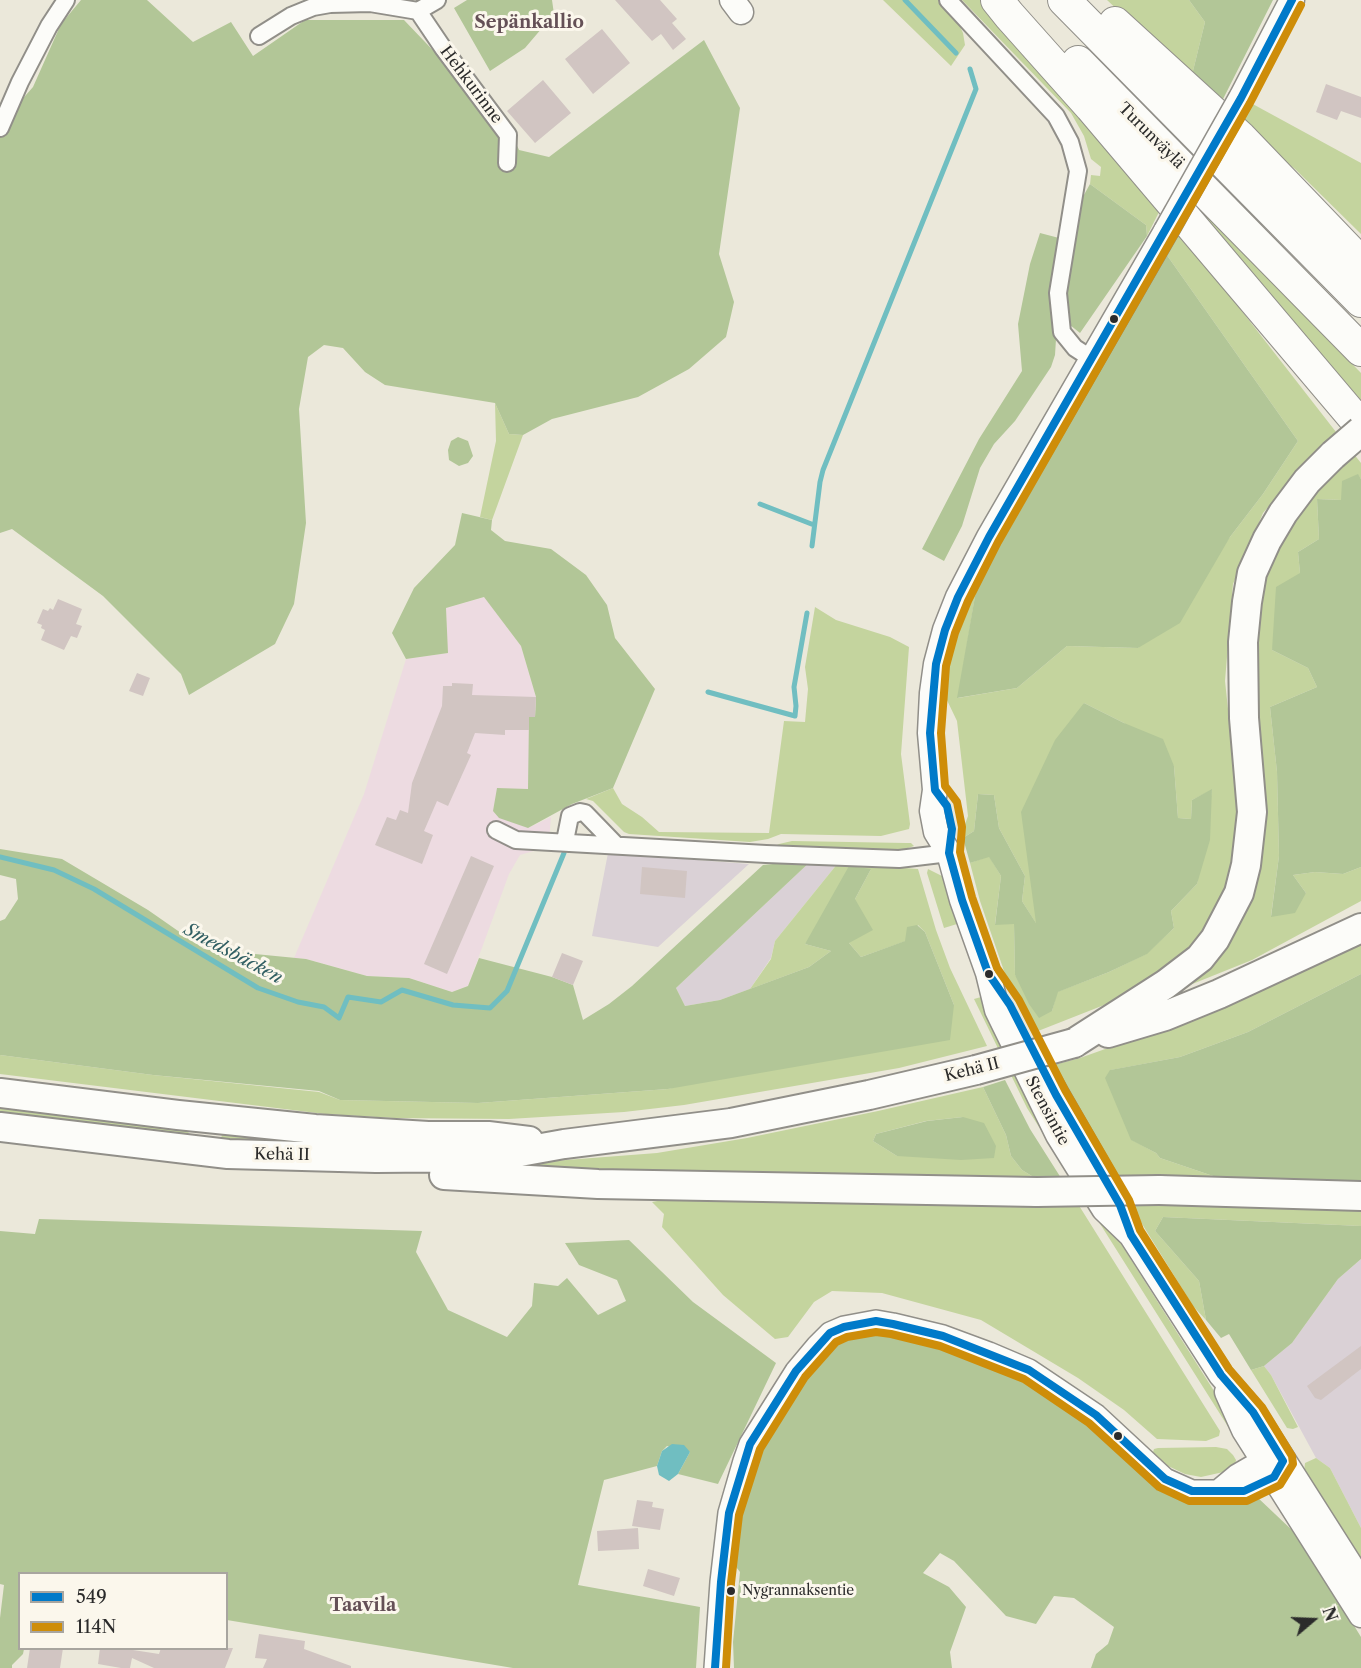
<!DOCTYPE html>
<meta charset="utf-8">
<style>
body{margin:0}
#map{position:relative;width:1361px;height:1668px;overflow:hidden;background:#ebe8da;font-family:"Libre Caslon Text",serif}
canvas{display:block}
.legend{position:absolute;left:18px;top:1572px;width:210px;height:78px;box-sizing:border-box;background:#fbf7ec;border:2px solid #a8a59f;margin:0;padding:8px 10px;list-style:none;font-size:18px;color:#2b2b2b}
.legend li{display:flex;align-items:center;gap:12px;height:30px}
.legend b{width:30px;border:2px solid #a8a59f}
.north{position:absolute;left:1283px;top:1590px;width:60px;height:60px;-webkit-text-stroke:4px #fbf7ec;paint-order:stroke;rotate:71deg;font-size:16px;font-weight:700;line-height:24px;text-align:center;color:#2b2b2b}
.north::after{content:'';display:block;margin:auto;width:21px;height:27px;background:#2b2b2b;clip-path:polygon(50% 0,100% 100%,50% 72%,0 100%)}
</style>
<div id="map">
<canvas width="1361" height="1668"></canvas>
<ul class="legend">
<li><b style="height:8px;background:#007ac9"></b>549</li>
<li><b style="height:8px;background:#ce8d09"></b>114N</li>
</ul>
<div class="north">N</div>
</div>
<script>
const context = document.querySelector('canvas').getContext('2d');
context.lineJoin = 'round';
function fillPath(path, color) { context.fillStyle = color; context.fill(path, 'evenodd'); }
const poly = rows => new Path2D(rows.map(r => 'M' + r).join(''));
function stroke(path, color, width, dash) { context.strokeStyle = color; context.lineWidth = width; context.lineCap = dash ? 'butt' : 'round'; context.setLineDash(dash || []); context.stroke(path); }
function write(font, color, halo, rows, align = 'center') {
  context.font = font + ' "Libre Caslon Text",serif'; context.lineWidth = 6; context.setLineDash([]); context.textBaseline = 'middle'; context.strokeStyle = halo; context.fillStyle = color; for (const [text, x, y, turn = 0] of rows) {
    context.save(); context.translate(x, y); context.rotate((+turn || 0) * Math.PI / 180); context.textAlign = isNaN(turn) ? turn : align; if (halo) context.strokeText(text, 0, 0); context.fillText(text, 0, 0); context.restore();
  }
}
fillPath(poly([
 [485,597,521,646,536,697,535,717,530,717,528,828,551,817,549,840,544,848,520,855,509,874,468,986,452,992,409,978,367,976,306,959,294,958,364,794,406,659,447,653,446,608]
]), '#eddbe1');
fillPath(poly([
 [608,853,749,864,658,947,592,936],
 [812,860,838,863,775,941,771,958,750,989,720,1000,685,1006,676,988],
 [1361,1259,1361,1528,1330,1468,1316,1458,1271,1375,1264,1366,1292,1343,1338,1279]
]), '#dad1d6');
fillPath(poly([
 [883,0,939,0,956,18,963,33,965,45,951,66],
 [962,0,980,0,998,19,1161,208,1147,236,1146,225,1090,184,1091,175,1100,176,1101,167,1091,159,1084,136,1071,113],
 [1107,0,1189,0,1205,22,1191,79],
 [1249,102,1361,163,1361,234,1295,169,1236,123],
 [1136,147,1223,232,1361,373,1361,415],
 [1178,229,1336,432,1323,444,1263,513,1233,584,1225,681,1236,783,1238,831,1232,875,1222,907,1198,942,1127,996,1033,1033,1004,971,980,901,970,863,989,856,1001,876,995,924,1014,923,1015,975,1052,1011,1057,992,1109,972,1146,954,1174,928,1171,911,1197,884,1212,790,1192,800,1191,819,1178,818,1174,766,1124,723,1084,703,1037,925,1022,901,1025,876,999,828,994,795,978,794,974,831,963,838,964,827,968,816,957,721,945,696,945,668,977,585,958,698,1017,688,1067,646,1138,648,1230,537,1263,494,1298,441,1164,251],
 [495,403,509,434,523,435,492,520,480,517,496,441],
 [1353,453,1361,463,1361,479,1358,475,1341,500,1317,499,1319,539,1298,552,1300,573,1272,650,1308,668,1317,687,1270,707,1277,772,1279,856,1271,916,1306,893,1293,875,1315,872,1343,874,1361,867,1361,901,1252,960,1165,995,1242,905,1250,678,1263,577,1303,505],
 [815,607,836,620,890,637,909,647,901,754,910,824,909,829,881,836,781,834,768,839,750,842,629,834,624,832,593,801,586,799,613,788,622,804,642,817,659,832,769,833,784,721,805,722,808,689,805,667],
 [792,841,906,843,911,843,914,846,899,851,875,852,774,848,775,846,779,844],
 [838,863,918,869,936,930,950,968,987,1046,899,1068,684,1105,624,1112,509,1119,394,1118,325,1114,0,1074,0,1055,153,1075,319,1092,340,1100,478,1103,668,1089,954,1005,925,932,918,925,906,941,861,957,849,943,855,899,871,869,805,944,831,951,809,967,750,989,771,959,775,941],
 [928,869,944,877,952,897,957,924,944,928,927,873],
 [1361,941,1361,974,1248,1032,1180,1057,1111,1070,1132,1140,1156,1153,1160,1158,1219,1178,1266,1206,1361,1210,1361,1226,1163,1217,1155,1231,1199,1281,1206,1320,1193,1306,1147,1232,1067,1100,1050,1066,1080,1058,1203,1014],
 [981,997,1070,1163,1238,1429,1232,1433,1027,1108,974,999],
 [983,1087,1006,1135,1011,1156,1022,1170,1035,1178,826,1180,488,1166,657,1153,747,1138,878,1111],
 [963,1117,897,1156,873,1141,876,1134,926,1121],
 [0,1105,189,1130,188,1136,0,1112],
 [222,1134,307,1142,393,1152,221,1139],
 [690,1195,1078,1204,1220,1431,1219,1436,1206,1441,1157,1439,1124,1410,1078,1378,981,1320,882,1293,832,1291,814,1302,788,1337,775,1339,723,1295,662,1227,664,1214,652,1202],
 [1264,1366,1271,1375,1298,1427,1293,1429,1287,1428,1251,1370],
 [1216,1447,1227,1449,1233,1455,1236,1460,1235,1465,1228,1471,1201,1477,1185,1474,1168,1466,1153,1452,1154,1449,1158,1448],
 [1316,1458,1330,1468,1361,1528,1361,1572,1304,1472,1305,1463]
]), '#c4d49e');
fillPath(poly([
 [81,0,147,0,193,42,231,22,253,56,305,20,404,20,511,132,519,150,549,157,704,40,740,108,719,254,734,302,726,337,689,369,638,397,552,419,523,435,509,434,495,403,385,385,365,372,343,348,324,345,308,357,299,409,306,523,294,604,275,644,189,695,181,674,103,596,12,529,0,533,0,128,3,121,33,87,61,24],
 [467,0,552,0,554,14,525,48,490,71,454,8],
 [1189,0,1273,0,1219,107,1191,79,1205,22],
 [1090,184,1146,225,1147,236,1080,333,1070,325,1065,286,1080,202],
 [1040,233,1059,238,1052,285,1051,312,1056,339,1055,355,1051,367,1015,421,994,444,980,468,962,526,944,561,922,549,979,439,1022,371,1018,324,1030,264],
 [1164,251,1298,441,1263,494,1230,537,1180,623,1138,648,1067,646,1017,688,957,698,977,585,1046,465],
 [458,437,468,441,473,456,468,463,459,466,449,460,448,450,451,441],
 [1358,474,1361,479,1361,867,1343,874,1315,872,1293,875,1306,893,1295,913,1271,917,1279,856,1277,772,1270,707,1317,687,1308,668,1272,650,1276,587,1300,573,1298,552,1319,539,1317,499,1341,500,1342,481],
 [462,513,492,520,491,530,505,541,551,549,586,575,607,605,615,638,655,689,613,788,572,804,528,828,499,818,493,811,497,788,528,789,529,717,535,717,536,697,521,646,484,597,446,608,448,653,406,659,392,633,414,588,455,545],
 [1084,703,1124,723,1163,739,1174,766,1178,818,1191,819,1192,800,1212,789,1210,840,1197,884,1171,911,1174,928,1147,954,1109,972,1058,992,1052,1011,1039,1018,1029,1004,1015,975,1014,924,995,925,1001,876,989,857,970,863,963,838,974,831,978,794,994,795,999,828,1025,876,1022,901,1036,923,1021,812,1055,740],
 [0,849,62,859,148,910,204,949,306,959,367,976,409,978,452,992,468,986,479,958,552,977,573,985,583,1020,609,1004,632,986,763,865,812,860,676,988,685,1006,720,1000,809,967,831,951,805,944,849,866,871,869,855,899,873,930,849,943,861,957,905,941,907,927,917,925,925,932,954,1005,950,1040,668,1089,478,1103,340,1100,319,1091,153,1075,0,1055,0,921,5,919,18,899,16,879,0,875],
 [1361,974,1361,1183,1219,1178,1160,1158,1156,1153,1131,1140,1105,1078,1110,1070,1180,1057,1248,1032],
 [1005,1080,1030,1129,1061,1178,1035,1178,1022,1170,1011,1156,1006,1135,983,1087],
 [963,1117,984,1123,996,1146,994,1158,961,1160,897,1156,873,1141,876,1134,927,1121],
 [1163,1217,1361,1226,1361,1259,1338,1279,1292,1343,1264,1366,1251,1370,1229,1334,1221,1338,1206,1320,1199,1281,1155,1231],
 [39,1219,422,1231,416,1252,448,1310,507,1337,532,1306,534,1283,558,1286,567,1278,598,1315,626,1301,617,1280,579,1265,565,1243,629,1240,693,1302,776,1363,718,1484,678,1474,690,1452,667,1446,662,1451,657,1466,604,1480,578,1585,700,1607,696,1668,513,1668,227,1620,226,1574,20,1574,20,1648,24,1649,23,1654,12,1665,12,1668,0,1668,0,1618,4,1585,0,1584,0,1231,35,1234],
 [881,1329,994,1361,1094,1420,1135,1467,1160,1488,1195,1501,1226,1502,1256,1496,1294,1532,1329,1585,1361,1637,1361,1668,1091,1668,1096,1654,1108,1644,1114,1627,1074,1598,1054,1596,1036,1624,1006,1616,954,1561,940,1553,923,1573,949,1587,966,1607,950,1652,952,1668,734,1668,733,1642,740,1572,733,1563,739,1508,752,1459,818,1356,836,1340]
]), '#b2c697');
fillPath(poly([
 [672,1444,684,1445,690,1452,678,1474,669,1481,659,1475,657,1466,662,1451]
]), '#70bec1');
stroke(poly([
 [905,0,956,53],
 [760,504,814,525],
 [812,546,820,482,823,470,976,89,970,69],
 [708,692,795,716,796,706,794,687,807,613],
 [0,857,54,870,94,889,258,988,298,1002,324,1007,339,1018,348,997,381,1002,402,990,453,1005,490,1008,507,991,564,853]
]), '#70bec1', 5);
fillPath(poly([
 [615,0,660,0,677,19,672,23,686,39,673,50,661,34,652,41],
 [602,29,630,63,593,94,565,59],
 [543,80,571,113,535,143,507,111],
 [1326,84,1361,97,1361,118,1341,111,1337,120,1316,112],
 [58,599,82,609,76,624,82,626,77,638,71,636,64,650,41,640,45,630,41,628,42,625,37,623,43,609,48,611,50,608,53,610],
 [137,673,150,678,143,696,129,691],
 [452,683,473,684,472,695,536,697,535,717,529,717,529,730,505,730,505,735,475,733,467,753,471,755,448,806,437,801,424,831,433,835,422,864,375,845,387,817,396,820,400,810,408,813,412,783,442,706,443,686,452,686],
 [471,856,494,866,447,974,424,964],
 [642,867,687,871,685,898,640,894],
 [562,953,583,961,573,985,552,977],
 [1361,1346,1361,1369,1321,1400,1315,1398,1307,1386],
 [637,1500,653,1502,652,1507,664,1509,660,1530,632,1526],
 [638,1528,639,1549,598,1551,597,1531],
 [648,1569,680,1578,674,1596,643,1586],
 [259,1634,305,1641,304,1649,351,1666,351,1668,263,1668,267,1659,255,1658],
 [30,1648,63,1648,60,1668,27,1668],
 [100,1648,134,1648,133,1650,159,1654,161,1648,233,1648,225,1668,154,1668,132,1658,130,1668,121,1668,98,1664]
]), '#d1c5c2');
const minor = poly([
 [948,0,1056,116,1070,142,1078,171,1058,293,1062,332,1075,348,1092,359],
 [418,11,443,48,508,135,507,163],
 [418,11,437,0],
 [259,36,291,16,313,7,330,4,370,3,418,11],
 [0,128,20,82,49,26,66,0],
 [496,830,516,840,766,854,899,859,949,853],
 [565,841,570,816,580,812,585,813,616,845]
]);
const tertiary = poly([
 [715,1668,721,1582,729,1513,744,1461,750,1444,796,1371,817,1346,830,1333,844,1327,876,1321,893,1324,943,1336,989,1353,1029,1370,1096,1415,1165,1479,1192,1491,1244,1491,1274,1477,1283,1461,1263,1460,1237,1475,1219,1490]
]);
const secondary = poly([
 [732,0,741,12],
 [1241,98,1292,0],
 [1048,1079,1120,1205,1131,1235,1221,1375,1253,1412,1361,1582],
 [1131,1235,1104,1209,1058,1135,997,1010,988,973,962,900,949,853,936,832,932,811,935,790,930,733,932,693,936,664,945,630,958,597,989,537,1166,231],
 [1227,1392,1244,1430,1361,1615]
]);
const trunk = poly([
 [1108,1033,1165,1016,1219,994,1361,928],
 [1074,1043,1166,984,1200,958,1215,939,1239,893,1246,865,1252,812,1244,718,1243,642,1247,602,1252,573,1267,540,1283,513,1307,481,1333,455],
 [0,1093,178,1115,315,1129,428,1136,488,1136,529,1141],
 [0,1127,228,1154,376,1158,492,1157,564,1144,731,1123,869,1095,976,1070],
 [444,1175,598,1184,1037,1192],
 [1159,1190,1361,1196]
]);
const motorway = poly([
 [997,0,1009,15,1091,107,1361,426],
 [1064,0,1361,301],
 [1115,23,1240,137,1361,263],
 [1078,62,1361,350]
]);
stroke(minor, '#918f89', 20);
stroke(tertiary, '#918f89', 24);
stroke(secondary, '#918f89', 27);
stroke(trunk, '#918f89', 32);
stroke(motorway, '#918f89', 34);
stroke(minor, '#fcfcf9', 16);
stroke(tertiary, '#fcfcf9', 21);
stroke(secondary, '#fcfcf9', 24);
stroke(trunk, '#fcfcf9', 28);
stroke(motorway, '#fcfcf9', 32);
const secondaryBridge = poly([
 [1166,231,1241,98]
]);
const trunkBridge = poly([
 [1333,455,1361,431],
 [976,1070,1074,1043],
 [1037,1192,1159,1190]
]);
stroke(secondaryBridge, '#918f89', 27, []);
stroke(trunkBridge, '#918f89', 32, []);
stroke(secondaryBridge, '#fcfcf9', 24);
stroke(trunkBridge, '#fcfcf9', 28);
stroke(poly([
 [715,1668,721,1582,729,1513,750,1444,796,1371,830,1333,844,1327,876,1321,893,1324,943,1336,1029,1370,1096,1415,1165,1479,1192,1491,1244,1491,1274,1477,1283,1461,1253,1412,1221,1375,1131,1235,1120,1205,1056,1095,1010,1005,988,973,962,900,949,853,952,829,947,806,935,790,930,733,936,664,945,630,958,597,989,537,1241,98,1292,0]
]), '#007ac9', 8);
stroke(poly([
 [726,1668,731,1583,739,1515,760,1449,805,1377,836,1342,847,1337,876,1332,891,1334,940,1346,1024,1379,1089,1423,1159,1487,1189,1501,1247,1501,1280,1485,1293,1464,1292,1456,1262,1407,1229,1369,1140,1230,1129,1200,1065,1090,1019,1000,997,968,972,897,960,852,962,827,957,802,945,786,941,733,946,666,955,633,968,601,998,542,1250,103,1301,5]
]), '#ce8d09', 8);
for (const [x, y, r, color] of [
 [1114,319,5,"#2b2b2b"],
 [989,974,5,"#2b2b2b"],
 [1118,1436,5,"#2b2b2b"],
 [731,1591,5,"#2b2b2b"]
]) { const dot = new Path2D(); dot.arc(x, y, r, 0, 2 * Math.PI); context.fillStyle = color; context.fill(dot); stroke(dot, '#fbf7ec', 2); }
write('14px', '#2b2b2b', '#fbf7ec', [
 ["Nygrannaksentie",742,1591]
], 'left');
write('16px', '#2b2b2b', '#fbf7ec', [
 ["Hehkurinne",471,85,53],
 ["Turunväylä",1151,136,45],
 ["Kehä II",972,1070,-14],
 ["Stensintie",1047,1111,62],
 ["Kehä II",282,1155,1]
]);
write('bold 18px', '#645056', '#fbf7ec', [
 ["Sepänkallio",529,23],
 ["Taavila",363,1606]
]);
write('italic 18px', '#315f63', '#fbf7ec', [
 ["Smedsbäcken",233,954,28]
]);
</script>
